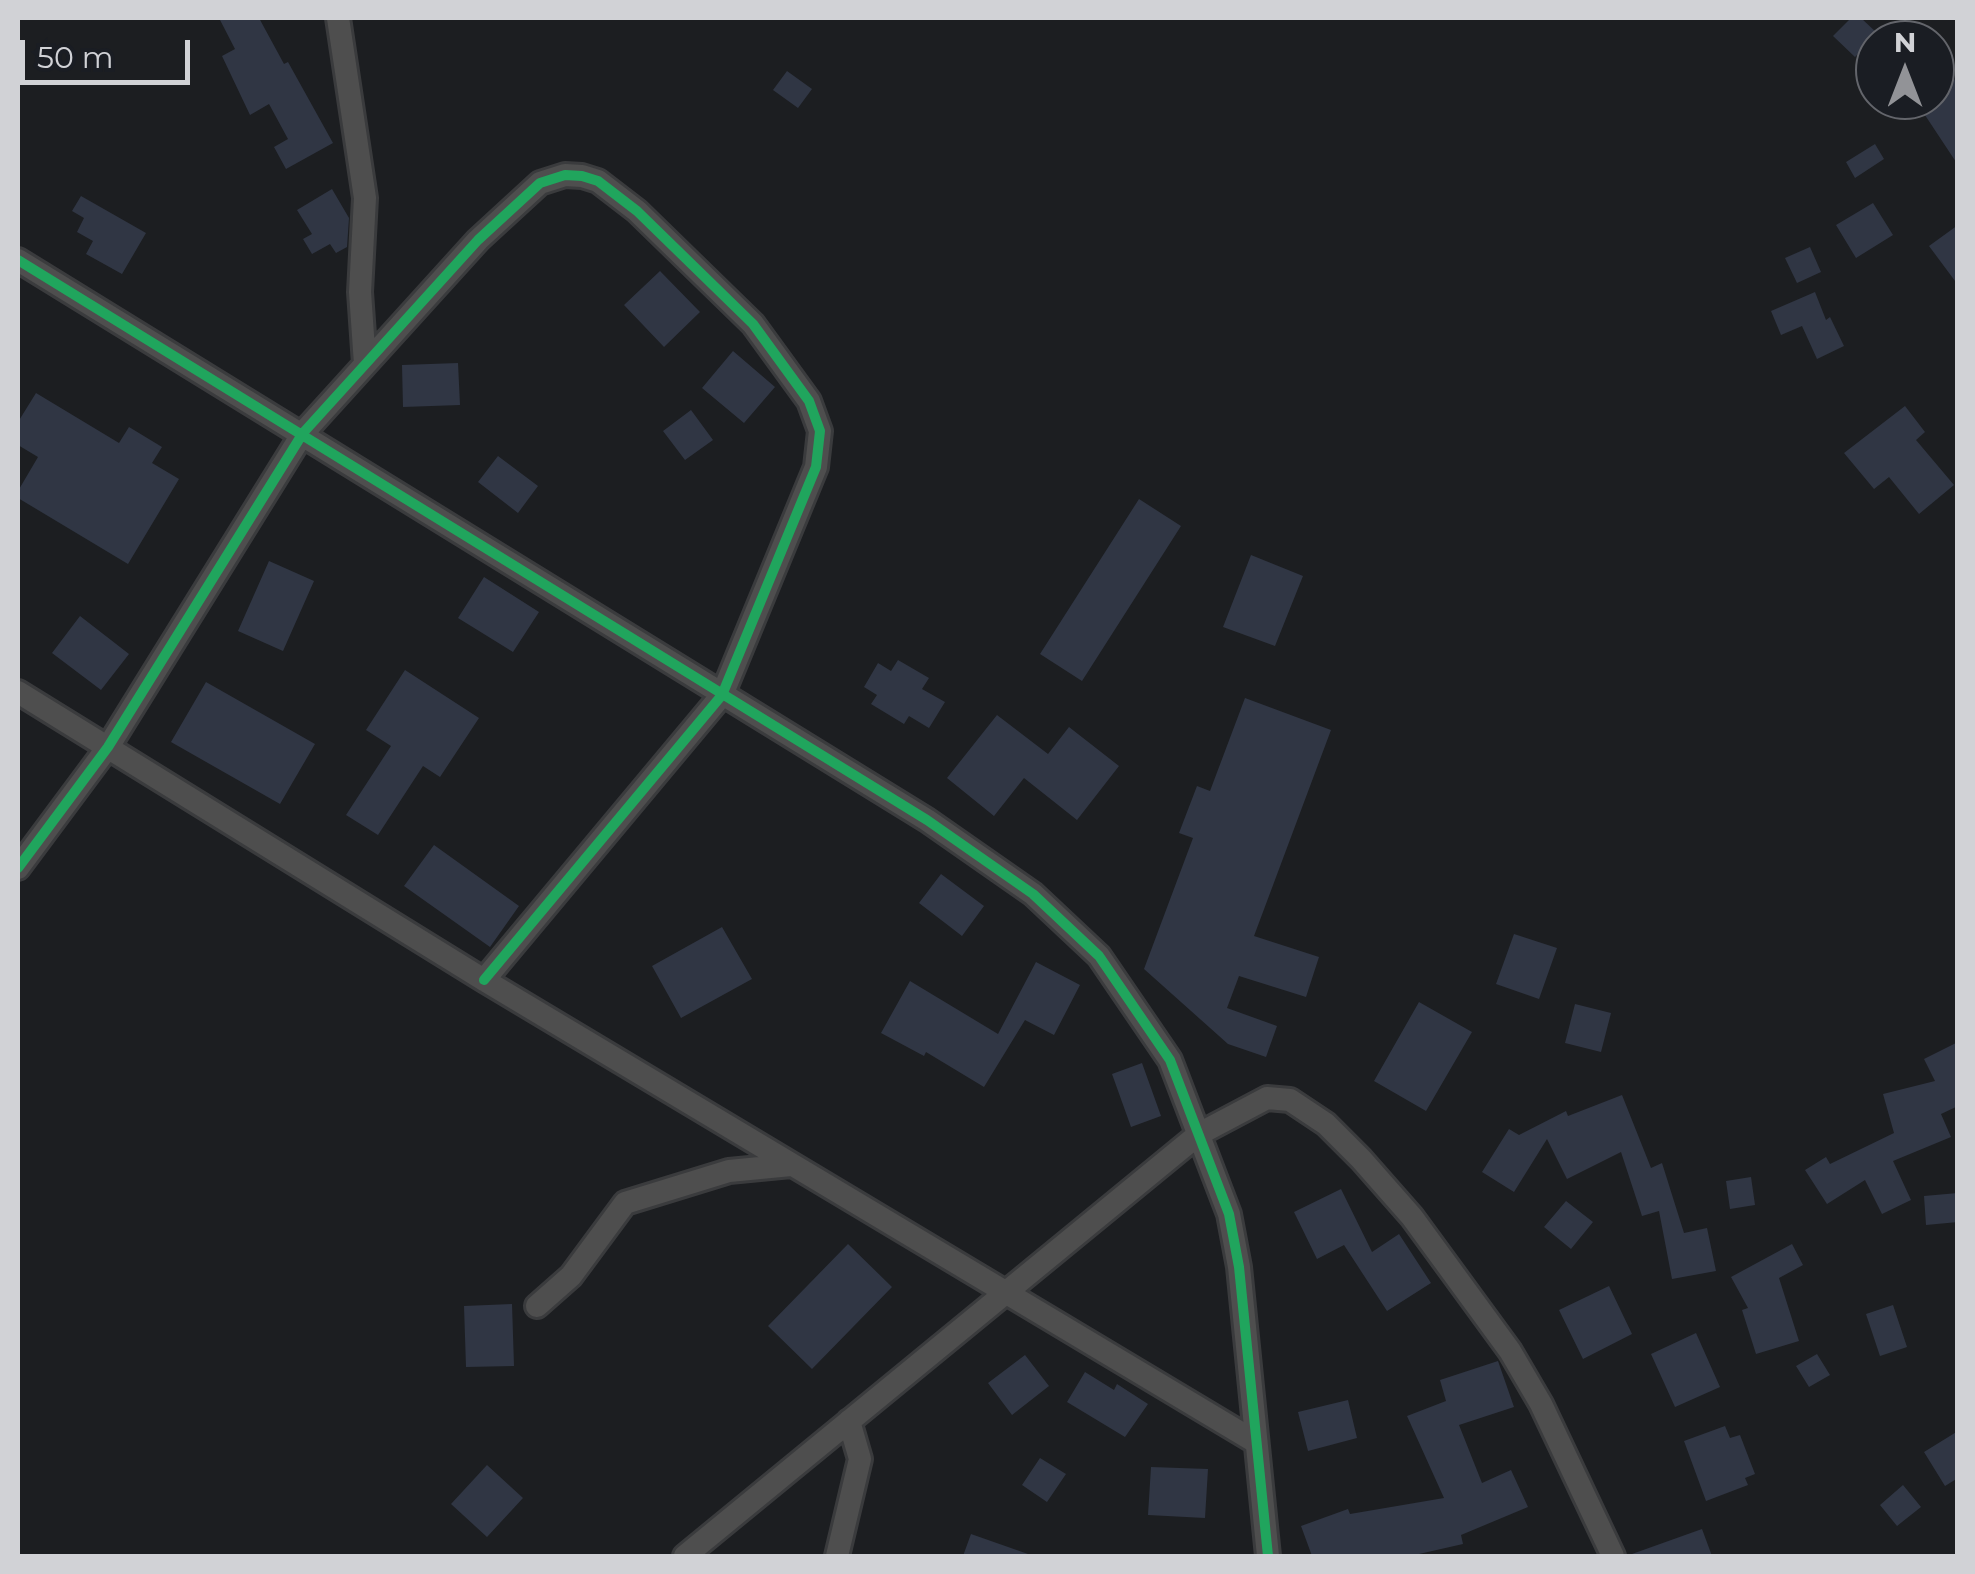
<!DOCTYPE html>
<style>
body{margin:0}
#map{position:relative;width:1975px;height:1574px;overflow:hidden;background:#1c1e21;font-family:Montserrat,sans-serif}
canvas{display:block}
.frame{position:absolute;inset:0;border:20px solid #d1d2d6;pointer-events:none}
.north{position:absolute;left:1855px;top:20px;width:100px;height:100px;box-sizing:border-box;background:#1a1d23;border:2px solid #63656b;border-radius:50%;rotate:0deg;font-size:28px;font-weight:700;line-height:40px;text-align:center;color:#d1d2d6}
.north::after{content:'';display:block;margin:auto;width:35px;height:45px;background:#929397;clip-path:polygon(50% 0,100% 100%,50% 72%,0 100%)}
.scale{position:absolute;left:20px;top:40px;width:170px;height:45px;box-sizing:border-box;border:5px solid #d1d2d6;border-top:0;padding-left:12px;font-size:30px;line-height:35px;white-space:nowrap;color:#d1d2d6;-webkit-text-stroke:8px #1a1d23;paint-order:stroke}
</style>
<div id="map">
<canvas width="1975" height="1574"></canvas>
<div class="frame"></div>
<div class="north">N</div>
<div class="scale">50 m</div>
</div>
<script>
const ctx = document.querySelector('canvas').getContext('2d');
ctx.lineJoin = 'round';
function paint(path, color) { ctx.fillStyle = color; ctx.fill(path, 'evenodd'); }
function stroke(path, color, width, dash) { ctx.strokeStyle = color; ctx.lineWidth = width; ctx.lineCap = dash ? 'butt' : 'round'; ctx.setLineDash(dash || []); ctx.stroke(path); }
const building = new Path2D(`
 M 219,18 L 259,18 L 284,64 L 288,62 L 333,143 L 286,169 L 274,147 L 288,139 L 269,104 L 250,115 L 222,56 L 235,49 Z
 M 1851,18 L 1861,18 L 1878,34 L 1855,57 L 1833,36 Z
 M 1947,68 L 1958,85 L 1958,165 L 1915,100 L 1935,100 L 1935,76 Z
 M 787,71 L 812,89 L 798,108 L 773,90 Z
 M 1875,144 L 1884,159 L 1855,178 L 1846,162 Z
 M 332,189 L 349,218 L 347,247 L 336,253 L 330,244 L 312,254 L 303,239 L 312,234 L 297,210 Z
 M 81,196 L 146,233 L 122,274 L 86,254 L 93,241 L 77,232 L 84,218 L 72,211 Z
 M 1873,203 L 1893,235 L 1856,258 L 1836,225 Z
 M 1958,225 L 1958,285 L 1929,246 Z
 M 1810,247 L 1821,272 L 1797,283 L 1785,258 Z
 M 660,271 L 700,312 L 664,347 L 624,305 Z
 M 1815,292 L 1826,320 L 1830,317 L 1844,346 L 1817,359 L 1802,326 L 1781,335 L 1771,311 Z
 M 733,351 L 775,387 L 744,423 L 702,388 Z
 M 458,363 L 460,405 L 403,407 L 402,365 Z
 M 36,393 L 119,443 L 129,427 L 162,447 L 152,463 L 179,479 L 128,564 L 18,498 L 18,491 L 38,457 L 18,445 L 18,422 Z
 M 1905,406 L 1925,432 L 1916,440 L 1954,485 L 1919,514 L 1889,477 L 1874,489 L 1844,453 Z
 M 691,410 L 713,440 L 685,460 L 663,431 Z
 M 498,456 L 538,486 L 518,513 L 478,482 Z
 M 1139,499 L 1181,526 L 1082,681 L 1040,654 Z
 M 1251,555 L 1303,576 L 1275,646 L 1223,627 Z
 M 269,561 L 314,581 L 283,651 L 238,631 Z
 M 484,577 L 539,612 L 513,652 L 458,618 Z
 M 80,616 L 129,654 L 101,690 L 52,653 Z
 M 898,660 L 929,678 L 922,689 L 945,702 L 929,728 L 909,716 L 904,724 L 871,704 L 877,695 L 864,687 L 878,663 L 891,671 Z
 M 405,670 L 479,718 L 440,777 L 423,766 L 378,835 L 346,815 L 391,746 L 366,730 Z
 M 206,682 L 315,744 L 280,804 L 171,742 Z
 M 1245,698 L 1331,730 L 1254,936 L 1319,957 L 1306,997 L 1239,976 L 1227,1008 L 1277,1026 L 1266,1057 L 1228,1044 L 1144,969 L 1193,838 L 1179,833 L 1197,786 L 1210,791 Z
 M 997,715 L 1048,754 L 1069,727 L 1119,766 L 1077,820 L 1024,778 L 994,816 L 947,778 Z
 M 434,845 L 519,906 L 490,947 L 404,886 Z
 M 941,874 L 984,906 L 962,936 L 919,903 Z
 M 722,927 L 752,979 L 681,1018 L 652,966 Z
 M 1514,934 L 1557,948 L 1539,999 L 1496,984 Z
 M 1036,962 L 1080,985 L 1054,1035 L 1025,1020 L 984,1087 L 926,1052 L 924,1056 L 881,1033 L 910,981 L 998,1034 Z
 M 1419,1002 L 1472,1032 L 1426,1111 L 1374,1081 Z
 M 1575,1004 L 1611,1013 L 1601,1052 L 1565,1043 Z
 M 1958,1042 L 1958,1106 L 1941,1114 L 1951,1137 L 1893,1161 L 1911,1200 L 1882,1214 L 1865,1180 L 1827,1204 L 1805,1170 L 1826,1157 L 1830,1164 L 1894,1133 L 1883,1094 L 1935,1081 L 1924,1059 Z
 M 1142,1063 L 1161,1116 L 1131,1127 L 1112,1074 Z
 M 1622,1095 L 1651,1168 L 1662,1163 L 1684,1233 L 1707,1228 L 1716,1271 L 1672,1279 L 1659,1211 L 1642,1216 L 1621,1152 L 1567,1179 L 1547,1139 L 1514,1192 L 1482,1172 L 1509,1129 L 1519,1135 L 1566,1111 L 1568,1116 Z
 M 1751,1177 L 1755,1205 L 1730,1209 L 1726,1181 Z
 M 1341,1189 L 1372,1252 L 1399,1234 L 1431,1283 L 1387,1311 L 1344,1245 L 1317,1259 L 1294,1212 Z
 M 1958,1193 L 1958,1222 L 1926,1225 L 1924,1196 Z
 M 1566,1201 L 1593,1222 L 1571,1249 L 1544,1227 Z
 M 848,1244 L 892,1287 L 812,1369 L 768,1326 Z
 M 1792,1244 L 1803,1265 L 1779,1278 L 1799,1341 L 1756,1354 L 1742,1310 L 1748,1308 L 1731,1277 Z
 M 1609,1286 L 1632,1334 L 1583,1359 L 1559,1310 Z
 M 512,1304 L 514,1366 L 466,1367 L 464,1306 Z
 M 1893,1305 L 1907,1347 L 1880,1356 L 1866,1314 Z
 M 1696,1333 L 1720,1387 L 1675,1407 L 1651,1354 Z
 M 1817,1354 L 1830,1375 L 1809,1387 L 1796,1366 Z
 M 1025,1355 L 1049,1386 L 1012,1415 L 988,1383 Z
 M 1498,1361 L 1514,1407 L 1459,1425 L 1482,1483 L 1511,1470 L 1528,1507 L 1461,1535 L 1463,1544 L 1419,1554 L 1419,1556 L 1312,1556 L 1301,1526 L 1348,1509 L 1350,1514 L 1444,1498 L 1407,1416 L 1446,1401 L 1440,1380 Z
 M 1085,1372 L 1114,1390 L 1117,1384 L 1148,1404 L 1125,1437 L 1067,1402 Z
 M 1348,1400 L 1357,1438 L 1308,1451 L 1298,1412 Z
 M 1725,1426 L 1730,1438 L 1740,1435 L 1755,1474 L 1745,1478 L 1748,1485 L 1706,1501 L 1684,1441 Z
 M 1958,1431 L 1958,1478 L 1945,1486 L 1924,1452 Z
 M 1040,1458 L 1066,1474 L 1047,1502 L 1022,1485 Z
 M 487,1465 L 523,1498 L 487,1537 L 451,1504 Z
 M 1151,1467 L 1208,1469 L 1205,1518 L 1148,1515 Z
 M 1903,1485 L 1921,1507 L 1897,1526 L 1880,1505 Z
 M 1702,1529 L 1712,1556 L 1632,1556 L 1632,1554 Z
 M 971,1534 L 1028,1554 L 1027,1556 L 963,1556 Z`);
const minor = new Path2D(`
 M 338,18 L 365,198 L 360,292 L 365,364
 M 18,260 L 927,820 L 1033,894 L 1099,956 L 1170,1060 L 1229,1214 L 1239,1267 L 1268,1556
 M 18,692 L 484,980 L 1254,1441
 M 18,868 L 108,747 L 303,433 L 478,240 L 540,183 L 565,175 L 582,176 L 598,181 L 637,211 L 753,324 L 809,401 L 820,431 L 816,467 L 722,695 L 484,980
 M 537,1306 L 571,1276 L 625,1203 L 729,1171 L 791,1165
 M 685,1556 L 1199,1134 L 1267,1098 L 1290,1100 L 1326,1124 L 1361,1159 L 1412,1217 L 1510,1351 L 1541,1404 L 1613,1556
 M 837,1556 L 860,1459 L 849,1421`);
const cycleway = new Path2D(`
 M 18,260 L 927,820 L 1033,894 L 1099,956 L 1170,1060 L 1229,1214 L 1239,1267 L 1268,1556
 M 18,868 L 108,747 L 303,433 L 478,240 L 540,183 L 565,175 L 582,176 L 598,181 L 637,211 L 753,324 L 809,401 L 820,431 L 816,467 L 722,695 L 484,980`);
paint(building, '#303644');
stroke(minor, '#3a3b3d', 28);
stroke(minor, '#4e4e4e', 22);
stroke(cycleway, '#20a55d', 10);
</script>
